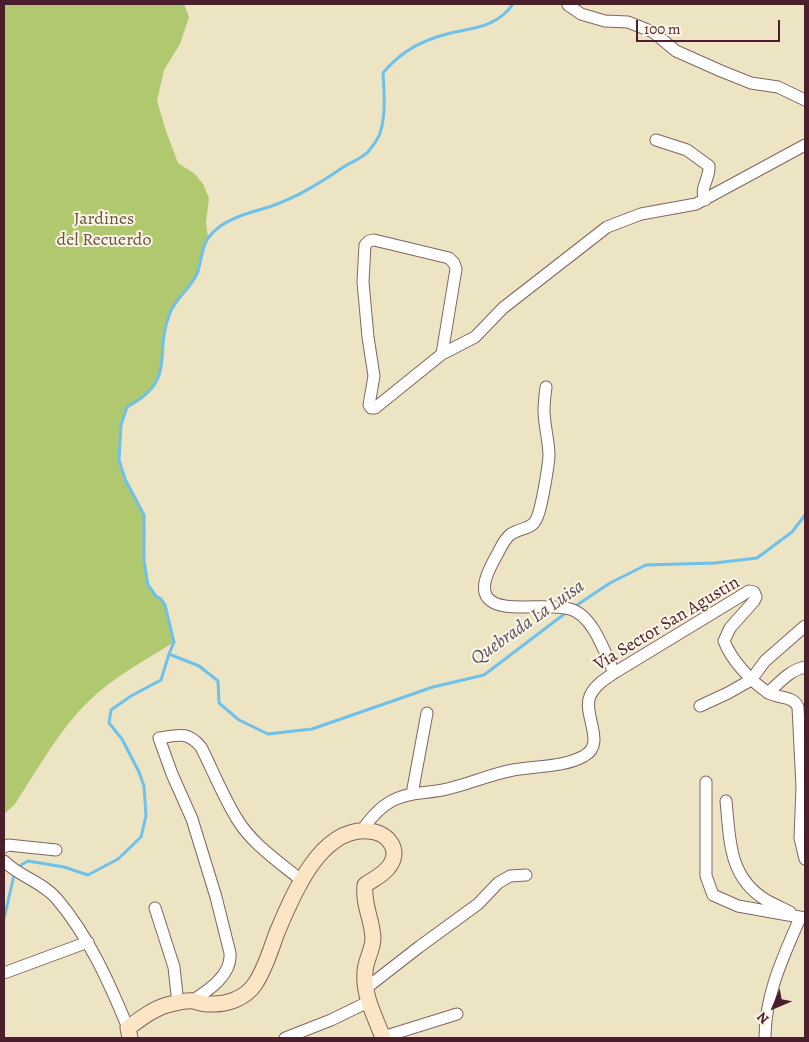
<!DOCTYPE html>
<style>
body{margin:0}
#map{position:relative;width:809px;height:1042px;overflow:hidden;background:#ede4c4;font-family:Alegreya,serif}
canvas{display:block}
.frame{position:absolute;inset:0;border:5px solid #4a1f2b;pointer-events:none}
.north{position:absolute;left:749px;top:982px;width:50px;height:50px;-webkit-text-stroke:4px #fcf5e5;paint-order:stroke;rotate:225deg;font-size:14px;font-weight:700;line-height:20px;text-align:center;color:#4a1f2b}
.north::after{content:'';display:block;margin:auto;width:18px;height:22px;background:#4a1f2b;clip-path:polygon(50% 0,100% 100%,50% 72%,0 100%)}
.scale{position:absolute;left:636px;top:20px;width:144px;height:22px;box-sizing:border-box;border:2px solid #4a1f2b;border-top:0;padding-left:6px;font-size:15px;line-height:18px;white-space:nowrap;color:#4a1f2b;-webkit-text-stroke:4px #fcf5e5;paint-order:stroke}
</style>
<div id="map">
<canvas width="809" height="1042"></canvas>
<div class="frame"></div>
<div class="north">N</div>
<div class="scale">100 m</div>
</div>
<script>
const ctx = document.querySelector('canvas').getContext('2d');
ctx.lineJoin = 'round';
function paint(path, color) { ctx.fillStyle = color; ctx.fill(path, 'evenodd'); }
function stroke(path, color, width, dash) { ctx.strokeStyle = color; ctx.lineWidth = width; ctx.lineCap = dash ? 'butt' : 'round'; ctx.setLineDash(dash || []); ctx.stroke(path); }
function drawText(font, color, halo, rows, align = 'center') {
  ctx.font = font + ' Alegreya,serif'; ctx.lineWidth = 4; ctx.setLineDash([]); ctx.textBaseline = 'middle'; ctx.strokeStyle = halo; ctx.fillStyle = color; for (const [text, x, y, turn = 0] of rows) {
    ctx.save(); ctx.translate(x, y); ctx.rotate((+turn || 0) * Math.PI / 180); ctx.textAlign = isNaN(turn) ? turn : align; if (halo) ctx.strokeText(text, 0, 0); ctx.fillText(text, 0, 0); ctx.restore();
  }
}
const green = new Path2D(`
 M 4,4 L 184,4 L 189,17 L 180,44 L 164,70 L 157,101 L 166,131 L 178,163 L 195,174 L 203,184 L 209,198 L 206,222 L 208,237 L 203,249 L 197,275 L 170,312 L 165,332 L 163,357 L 159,376 L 152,389 L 142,399 L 127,407 C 120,430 114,459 126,482 C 131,491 142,506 144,516 C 148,538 142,562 148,584 C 150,594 161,596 165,605 C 170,616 170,630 174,642 C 146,660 113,677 89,701 C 61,727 36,772 15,804 L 4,814 Z`);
const stream = new Path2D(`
 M 574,607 L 610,583 L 646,565 L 715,563 L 757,558 L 792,532 L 805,515
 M 169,654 L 199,666 L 218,681 L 219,703 L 239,720 L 268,734 L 312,729 L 433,687 L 484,675 L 567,612
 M 21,865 L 28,861 L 64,867 L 88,875 L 118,859 L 141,837 L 146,816 L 144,786 L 139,772 L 122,739 L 109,723 L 111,710 L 131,696 L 161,680 L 169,654 L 174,642 L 165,605 L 161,599 L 156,596 L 148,585 L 144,561 L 144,515 L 125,479 L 119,460 L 121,425 L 127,407 C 178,380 153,355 170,313 C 175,300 189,289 196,276 C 202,265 200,248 209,237 C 222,219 249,213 269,207 C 298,197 320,183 345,166 C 352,162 362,158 368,152 C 372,147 380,136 381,130 C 386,111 384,91 383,73 C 397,56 413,45 434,38 C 462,27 494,32 513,4
 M 4,919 L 14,875`);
const street = new Path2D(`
 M 568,5 L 581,14 L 605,21 L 628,22 L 653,32 L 676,51 L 721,71 L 751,83 L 778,87 L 805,100
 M 656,140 L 687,150 L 709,166 C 710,179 699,188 705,200
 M 442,354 L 456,269 L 454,263 L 449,258 L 374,240 L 369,241 L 365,245 L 363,282 L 368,337 L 374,376 L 369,405 L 371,408 L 375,408 L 442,354 L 475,337 L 503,308 L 607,227 L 641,214 L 696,204 L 805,145
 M 546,387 C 545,395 544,403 544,410 C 544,425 549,441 549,456 C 548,469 543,498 539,512 C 534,531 524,526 511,534 C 505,538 501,547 498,553 C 487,572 471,601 505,606 C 525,609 552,604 570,609 C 593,615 605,653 614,673
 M 768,693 C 780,682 790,670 805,667
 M 700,706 L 728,693 L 751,680 L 765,661 L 805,626
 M 706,782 L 706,876 L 713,895 L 738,906 L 805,918
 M 412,794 L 427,713
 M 726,801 C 730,839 728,877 766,900 C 773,904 782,908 790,912
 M 362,830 C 376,811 388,798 413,794 C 424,792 436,792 447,789 C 469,784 491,774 513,770 C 535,766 565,767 584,756 C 607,744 582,714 590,696 C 595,685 605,679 614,673 L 749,591 L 754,592 L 756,597 L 754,601 L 730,628 L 724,641 C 732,661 750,680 767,692 C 777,699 793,695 798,707 L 802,787 L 800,838 L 805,859
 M 4,847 L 8,845 L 56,850
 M 4,861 C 18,876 43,882 57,899 C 89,937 109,982 128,1028
 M 155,908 L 174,967 L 178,1004
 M 4,973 L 88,942
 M 365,989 L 419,947 L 478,904 L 498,883 L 510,876 L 526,875
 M 192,1001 C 209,990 232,975 230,953 L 216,897 L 192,819 L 172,774 L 159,738 C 179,735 187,731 201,747 C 213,771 223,796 237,819 C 252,844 279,862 301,880
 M 383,1037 L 457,1014
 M 285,1038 L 331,1020 L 368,1002
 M 765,1038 C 765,995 783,957 800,918`);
const secondary = new Path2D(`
 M 130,1038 L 128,1028 C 140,1019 153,1009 167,1005 C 175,1003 186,1000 193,1001 C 198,1002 203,1004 208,1004 C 226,1005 245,999 255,984 C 265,969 270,952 276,935 C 291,899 319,827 368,831 C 389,832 403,852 387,869 C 381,876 372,880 365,885 C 363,906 372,918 373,938 C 373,950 365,961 365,972 C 363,996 375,1016 383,1038`);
const parkNames = [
 ["Jardines",104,220],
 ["del Recuerdo",104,241]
];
const streetNames = [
 ["Via Sector San Agustin",667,624,-31]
];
const waterNames = [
 ["Quebrada La Luisa",528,623,-35]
];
paint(green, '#b0c96e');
stroke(stream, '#6ec1ea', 3);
stroke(street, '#836461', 13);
stroke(secondary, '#836461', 17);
stroke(street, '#fff', 11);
stroke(secondary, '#fce5c4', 15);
drawText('18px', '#69523f', '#fcf5e5', parkNames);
drawText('18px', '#4a1f2b', '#fcf5e5', streetNames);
drawText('italic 19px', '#555064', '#fcf5e5', waterNames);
</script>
